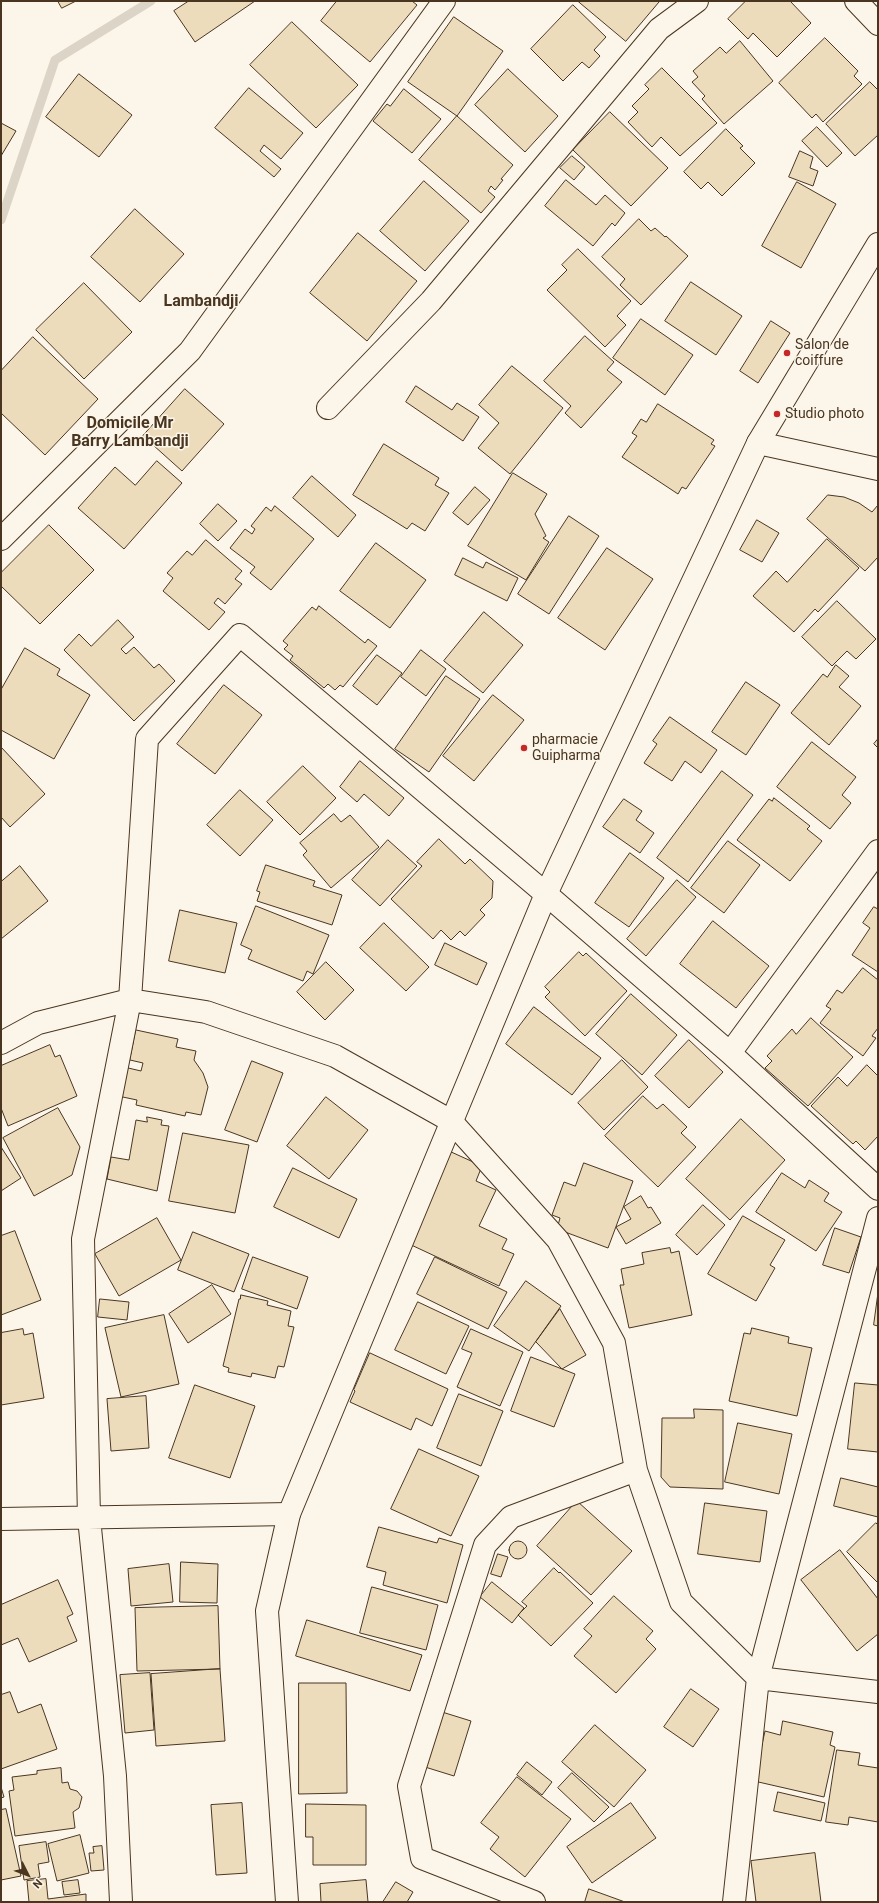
<!DOCTYPE html>
<style>
body{margin:0}
#map{position:relative;width:879px;height:1903px;overflow:hidden;background:#fbf6e9;font-family:Roboto,sans-serif}
canvas{display:block}
.frame{position:absolute;inset:0;border:2px solid #4a3520;pointer-events:none}
.north{position:absolute;left:8px;top:1855px;width:40px;height:40px;-webkit-text-stroke:3px #fbf6e9;paint-order:stroke;rotate:132deg;font-size:11px;font-weight:700;line-height:16px;text-align:center;color:#4a3520}
.north::after{content:'';display:block;margin:auto;width:14px;height:18px;background:#4a3520;clip-path:polygon(50% 0,100% 100%,50% 72%,0 100%)}
</style>
<div id="map">
<canvas width="879" height="1903"></canvas>
<div class="frame"></div>
<div class="north">N</div>
</div>
<script>
const ctx = document.querySelector('canvas').getContext('2d');
ctx.lineJoin = 'round';
function stroke(path, color, width, dash) { ctx.strokeStyle = color; ctx.lineWidth = width; ctx.lineCap = dash ? 'butt' : 'round'; ctx.setLineDash(dash || []); ctx.stroke(path); }
function paint(path, color) { ctx.fillStyle = color; ctx.fill(path, 'evenodd'); }
function drawText(font, color, halo, rows, align = 'center') {
  ctx.font = font + ' Roboto,sans-serif'; ctx.lineWidth = 3; ctx.setLineDash([]); ctx.textBaseline = 'middle'; ctx.strokeStyle = halo; ctx.fillStyle = color; for (const [text, x, y, turn = 0] of rows) {
    ctx.save(); ctx.translate(x, y); ctx.rotate((+turn || 0) * Math.PI / 180); ctx.textAlign = isNaN(turn) ? turn : align; if (halo) ctx.strokeText(text, 0, 0); ctx.fillText(text, 0, 0); ctx.restore();
  }
}
const stream = new Path2D(`
 M 1,220 L 55,60 L 151,1`);
const building = new Path2D(`
 M 58,1 L 76,1 L 62,8 Z
 M 189,1 L 255,1 L 195,42 L 174,11 Z
 M 337,1 L 412,1 L 417,5 L 370,62 L 321,21 Z
 M 578,1 L 658,1 L 659,2 L 626,41 Z
 M 746,1 L 790,1 L 811,23 L 777,57 L 753,33 L 748,39 L 728,19 Z
 M 573,5 L 606,37 L 594,50 L 600,56 L 589,68 L 582,62 L 563,81 L 531,49 Z
 M 454,17 L 503,51 L 457,116 L 408,82 Z
 M 292,22 L 358,85 L 316,128 L 250,65 Z
 M 825,38 L 858,71 L 854,76 L 862,84 L 823,122 L 816,114 L 812,118 L 779,83 Z
 M 740,41 L 773,81 L 724,124 L 702,99 L 705,96 L 692,82 L 698,77 L 693,71 L 720,47 L 726,53 Z
 M 662,68 L 717,123 L 680,156 L 661,137 L 652,147 L 628,122 L 638,112 L 632,106 L 649,89 L 645,85 Z
 M 508,69 L 558,116 L 525,152 L 475,105 Z
 M 79,74 L 132,115 L 99,157 L 46,117 Z
 M 870,82 L 878,90 L 878,135 L 855,156 L 826,124 Z
 M 249,88 L 303,133 L 281,159 L 264,145 L 260,151 L 281,169 L 274,177 L 215,128 Z
 M 404,89 L 441,119 L 412,153 L 373,121 L 387,104 L 390,106 Z
 M 610,112 L 668,168 L 631,206 L 573,150 Z
 M 457,116 L 513,165 L 501,179 L 503,180 L 495,190 L 491,186 L 488,191 L 495,197 L 481,213 L 419,160 Z
 M 1,123 L 16,131 L 1,156 Z
 M 817,127 L 842,153 L 827,167 L 802,141 Z
 M 726,129 L 743,146 L 740,148 L 755,163 L 722,196 L 708,182 L 701,189 L 684,172 Z
 M 800,151 L 813,157 L 810,168 L 818,171 L 813,186 L 789,177 Z
 M 572,156 L 585,167 L 574,180 L 560,168 Z
 M 566,180 L 596,205 L 605,195 L 625,213 L 615,226 L 612,223 L 593,246 L 545,206 Z
 M 424,181 L 469,221 L 425,271 L 380,231 Z
 M 797,182 L 836,204 L 801,268 L 762,246 Z
 M 135,209 L 184,254 L 140,302 L 91,257 Z
 M 639,219 L 651,231 L 655,228 L 665,237 L 666,236 L 688,256 L 641,305 L 620,285 L 625,279 L 602,257 Z
 M 358,233 L 417,281 L 367,341 L 310,293 Z
 M 578,249 L 631,301 L 617,316 L 626,325 L 605,347 L 547,290 L 567,270 L 562,265 Z
 M 691,282 L 742,316 L 716,355 L 665,321 Z
 M 84,283 L 132,332 L 84,379 L 36,330 Z
 M 641,319 L 693,355 L 665,395 L 613,358 Z
 M 771,321 L 790,333 L 758,383 L 740,371 Z
 M 585,336 L 614,362 L 607,370 L 622,382 L 581,428 L 565,413 L 571,406 L 544,381 Z
 M 33,337 L 98,399 L 45,455 L 1,413 L 1,371 Z
 M 512,366 L 563,408 L 510,474 L 478,448 L 499,423 L 479,405 Z
 M 416,386 L 452,410 L 457,403 L 479,417 L 463,441 L 406,402 Z
 M 185,389 L 224,424 L 182,471 L 143,436 Z
 M 658,404 L 714,440 L 711,444 L 715,446 L 686,489 L 682,487 L 678,494 L 622,457 L 637,436 L 632,433 L 641,419 L 646,422 Z
 M 384,444 L 439,478 L 435,485 L 449,493 L 425,531 L 412,523 L 407,529 L 353,495 Z
 M 157,461 L 182,483 L 124,549 L 78,508 L 115,467 L 135,485 Z
 M 513,473 L 547,494 L 535,514 L 546,536 L 543,538 L 549,542 L 526,580 L 468,546 Z
 M 312,476 L 356,515 L 338,537 L 293,498 Z
 M 475,487 L 490,500 L 468,525 L 453,513 Z
 M 828,495 L 844,497 L 859,503 L 872,512 L 878,505 L 878,557 L 865,571 L 807,519 Z
 M 218,504 L 237,521 L 218,541 L 200,524 Z
 M 275,506 L 314,539 L 271,590 L 250,573 L 255,567 L 230,548 L 245,529 L 252,534 L 255,529 L 251,526 L 266,507 L 271,511 Z
 M 569,516 L 599,536 L 549,614 L 518,594 Z
 M 757,520 L 779,533 L 762,562 L 740,550 Z
 M 49,525 L 94,570 L 40,624 L 1,586 L 1,573 Z
 M 827,539 L 859,568 L 818,612 L 815,609 L 794,632 L 753,596 L 776,571 L 787,582 Z
 M 206,540 L 242,571 L 235,579 L 242,584 L 225,604 L 218,598 L 214,603 L 225,612 L 209,630 L 163,591 L 173,578 L 167,573 L 187,551 L 192,555 Z
 M 376,543 L 426,580 L 390,628 L 340,591 Z
 M 607,548 L 653,579 L 605,650 L 558,618 Z
 M 463,558 L 483,568 L 486,562 L 518,578 L 507,601 L 455,575 Z
 M 837,601 L 876,639 L 856,659 L 847,651 L 832,666 L 802,637 Z
 M 319,606 L 365,643 L 368,639 L 377,646 L 343,687 L 340,685 L 335,690 L 328,684 L 324,688 L 290,660 L 293,656 L 284,649 L 288,645 L 283,641 L 312,607 L 316,610 Z
 M 484,612 L 523,645 L 483,693 L 444,661 Z
 M 118,620 L 134,637 L 121,649 L 126,654 L 134,647 L 154,668 L 159,664 L 175,681 L 134,721 L 64,650 L 79,634 L 91,646 Z
 M 25,648 L 60,669 L 57,675 L 90,695 L 54,759 L 1,730 L 1,690 Z
 M 421,650 L 446,669 L 426,696 L 401,677 Z
 M 377,655 L 402,673 L 377,705 L 353,686 Z
 M 836,665 L 849,676 L 839,687 L 861,706 L 829,745 L 791,713 L 823,674 L 827,677 Z
 M 446,676 L 480,699 L 429,772 L 395,749 Z
 M 746,682 L 780,705 L 746,755 L 712,732 Z
 M 224,685 L 262,715 L 215,774 L 177,744 Z
 M 493,695 L 524,720 L 474,781 L 443,756 Z
 M 670,717 L 717,750 L 701,773 L 685,761 L 672,781 L 644,763 L 657,744 L 653,741 Z
 M 878,739 L 878,748 L 874,744 Z
 M 812,742 L 856,777 L 842,795 L 851,803 L 830,829 L 777,787 Z
 M 1,747 L 45,794 L 10,827 L 1,817 Z
 M 360,761 L 404,798 L 389,816 L 364,794 L 357,802 L 340,787 Z
 M 303,766 L 336,798 L 300,835 L 267,802 Z
 M 722,771 L 753,795 L 688,882 L 657,858 Z
 M 240,790 L 273,820 L 240,856 L 207,825 Z
 M 774,798 L 810,826 L 807,829 L 822,841 L 790,881 L 737,840 L 769,799 L 772,801 Z
 M 624,799 L 642,811 L 636,820 L 654,833 L 640,853 L 603,827 Z
 M 334,814 L 341,822 L 350,815 L 379,847 L 331,888 L 303,855 L 307,851 L 300,843 Z
 M 439,839 L 465,864 L 470,859 L 493,881 L 492,898 L 480,910 L 485,915 L 465,936 L 460,931 L 451,940 L 441,930 L 433,939 L 391,899 L 422,866 L 417,862 Z
 M 388,840 L 417,866 L 380,906 L 352,880 Z
 M 728,841 L 760,865 L 724,913 L 691,888 Z
 M 630,853 L 664,878 L 629,927 L 595,903 Z
 M 266,865 L 315,881 L 313,886 L 342,895 L 332,925 L 257,901 L 260,892 L 257,891 Z
 M 20,866 L 48,901 L 1,939 L 1,882 Z
 M 677,880 L 696,897 L 646,956 L 627,939 Z
 M 256,906 L 329,935 L 313,974 L 307,971 L 303,981 L 248,959 L 252,950 L 241,945 Z
 M 874,907 L 878,909 L 878,972 L 852,955 L 870,928 L 863,923 Z
 M 180,910 L 237,923 L 225,973 L 169,961 Z
 M 713,921 L 769,966 L 736,1008 L 680,964 Z
 M 384,923 L 429,967 L 406,991 L 360,948 Z
 M 445,943 L 487,963 L 477,985 L 435,965 Z
 M 579,952 L 583,956 L 586,953 L 627,991 L 585,1036 L 545,997 L 550,992 L 545,987 Z
 M 326,962 L 354,990 L 325,1020 L 297,992 Z
 M 863,968 L 878,980 L 878,1028 L 872,1036 L 876,1038 L 863,1056 L 820,1023 L 831,1009 L 826,1006 L 837,990 L 842,993 Z
 M 631,994 L 677,1035 L 642,1075 L 596,1034 Z
 M 534,1007 L 601,1058 L 572,1095 L 506,1044 Z
 M 811,1018 L 853,1057 L 808,1106 L 765,1068 L 772,1061 L 767,1056 L 792,1029 L 796,1034 Z
 M 136,1030 L 178,1039 L 176,1047 L 196,1051 L 194,1060 L 203,1073 L 208,1087 L 201,1115 L 186,1112 L 185,1116 L 136,1105 L 137,1100 L 118,1096 L 124,1067 L 141,1071 L 143,1063 L 130,1060 Z
 M 689,1040 L 723,1072 L 689,1108 L 655,1076 Z
 M 50,1045 L 55,1057 L 60,1055 L 77,1096 L 8,1126 L 1,1108 L 1,1066 Z
 M 622,1060 L 648,1087 L 604,1130 L 578,1103 Z
 M 252,1061 L 283,1073 L 257,1142 L 225,1130 Z
 M 867,1065 L 878,1076 L 878,1136 L 865,1150 L 856,1141 L 853,1144 L 811,1106 L 838,1077 L 847,1086 Z
 M 643,1096 L 657,1109 L 663,1104 L 687,1127 L 681,1133 L 696,1147 L 658,1187 L 605,1136 Z
 M 326,1097 L 368,1130 L 329,1179 L 287,1146 Z
 M 58,1108 L 80,1147 L 72,1175 L 34,1196 L 3,1138 Z
 M 147,1117 L 162,1120 L 161,1125 L 169,1126 L 157,1191 L 107,1179 L 111,1157 L 129,1160 L 136,1120 L 147,1122 Z
 M 741,1119 L 785,1160 L 730,1220 L 686,1179 Z
 M 183,1133 L 249,1145 L 235,1213 L 169,1201 Z
 M 1,1147 L 21,1178 L 1,1191 Z
 M 449,1151 L 482,1166 L 476,1181 L 496,1190 L 479,1226 L 507,1239 L 502,1249 L 514,1254 L 499,1286 L 407,1243 Z
 M 584,1163 L 633,1181 L 608,1248 L 557,1229 L 560,1218 L 552,1215 L 564,1182 L 575,1186 Z
 M 293,1168 L 357,1199 L 339,1238 L 274,1207 Z
 M 782,1173 L 805,1188 L 809,1180 L 829,1193 L 824,1201 L 842,1212 L 816,1251 L 756,1212 Z
 M 641,1196 L 648,1208 L 651,1207 L 661,1223 L 626,1244 L 616,1227 L 631,1219 L 624,1207 Z
 M 703,1205 L 725,1225 L 697,1255 L 676,1235 Z
 M 743,1216 L 785,1240 L 770,1265 L 775,1268 L 756,1301 L 708,1274 Z
 M 157,1218 L 181,1260 L 119,1296 L 95,1254 Z
 M 835,1228 L 861,1237 L 849,1273 L 823,1265 Z
 M 15,1231 L 41,1300 L 1,1315 L 1,1236 Z
 M 193,1232 L 249,1254 L 234,1292 L 178,1270 Z
 M 670,1248 L 671,1253 L 679,1251 L 692,1315 L 629,1328 L 620,1285 L 624,1285 L 621,1269 L 644,1264 L 642,1253 Z
 M 253,1257 L 308,1277 L 297,1309 L 242,1289 Z
 M 435,1257 L 507,1292 L 488,1329 L 417,1294 Z
 M 526,1281 L 561,1306 L 529,1351 L 494,1326 Z
 M 212,1285 L 231,1314 L 188,1343 L 169,1314 Z
 M 878,1293 L 878,1326 L 874,1325 Z
 M 241,1295 L 268,1301 L 267,1305 L 291,1311 L 288,1326 L 294,1327 L 284,1367 L 278,1366 L 275,1378 L 252,1373 L 251,1377 L 228,1372 L 229,1368 L 223,1366 L 239,1299 L 240,1299 Z
 M 100,1299 L 129,1302 L 127,1320 L 98,1317 Z
 M 418,1302 L 469,1326 L 446,1374 L 395,1350 Z
 M 560,1309 L 586,1355 L 562,1369 L 536,1342 Z
 M 164,1315 L 179,1384 L 121,1397 L 105,1328 Z
 M 752,1328 L 789,1337 L 788,1343 L 812,1348 L 797,1416 L 729,1401 L 744,1333 L 750,1334 Z
 M 23,1329 L 24,1335 L 33,1333 L 44,1398 L 1,1405 L 1,1333 Z
 M 471,1329 L 523,1352 L 500,1406 L 457,1387 L 472,1353 L 462,1349 Z
 M 370,1353 L 448,1389 L 432,1426 L 416,1418 L 411,1430 L 350,1402 L 355,1391 L 354,1390 Z
 M 531,1357 L 575,1374 L 554,1427 L 511,1411 Z
 M 855,1383 L 878,1385 L 878,1452 L 848,1449 Z
 M 195,1385 L 255,1406 L 230,1478 L 169,1458 Z
 M 459,1394 L 503,1411 L 481,1466 L 437,1448 Z
 M 146,1396 L 149,1448 L 111,1451 L 107,1399 Z
 M 694,1409 L 723,1410 L 723,1489 L 670,1487 L 661,1477 L 662,1418 L 694,1418 Z
 M 738,1423 L 792,1434 L 779,1494 L 725,1482 Z
 M 419,1449 L 479,1476 L 451,1536 L 391,1509 Z
 M 841,1478 L 878,1487 L 878,1517 L 834,1506 Z
 M 577,1501 L 632,1551 L 591,1595 L 537,1546 Z
 M 705,1503 L 767,1511 L 760,1562 L 698,1554 Z
 M 876,1523 L 878,1525 L 878,1583 L 847,1552 Z
 M 379,1527 L 437,1543 L 439,1538 L 463,1545 L 447,1603 L 383,1585 L 386,1572 L 367,1567 Z
 M509 1550a9 9 0 1 1 18 0a9 9 0 1 1-18 0Z
 M 840,1550 L 878,1599 L 878,1634 L 857,1651 L 801,1580 Z
 M 498,1554 L 508,1557 L 501,1577 L 491,1574 Z
 M 181,1562 L 218,1564 L 217,1603 L 180,1602 Z
 M 169,1564 L 173,1602 L 131,1606 L 128,1569 Z
 M 554,1568 L 559,1573 L 560,1572 L 593,1603 L 551,1646 L 518,1615 L 527,1606 L 522,1602 Z
 M 58,1580 L 73,1614 L 67,1617 L 77,1641 L 29,1662 L 18,1638 L 1,1645 L 1,1605 Z
 M 492,1582 L 524,1608 L 512,1623 L 480,1597 Z
 M 372,1587 L 438,1605 L 426,1650 L 360,1633 Z
 M 614,1596 L 653,1631 L 646,1639 L 656,1649 L 616,1693 L 574,1656 L 592,1636 L 584,1629 Z
 M 218,1606 L 220,1669 L 137,1671 L 135,1608 Z
 M 307,1620 L 422,1655 L 410,1691 L 296,1656 Z
 M 220,1669 L 225,1741 L 156,1746 L 151,1674 Z
 M 150,1673 L 154,1730 L 125,1733 L 120,1675 Z
 M 299,1683 L 346,1683 L 347,1793 L 299,1794 Z
 M 691,1689 L 719,1709 L 693,1747 L 664,1727 Z
 M 10,1692 L 18,1713 L 41,1704 L 57,1749 L 1,1769 L 1,1695 Z
 M 442,1712 L 471,1721 L 454,1776 L 425,1767 Z
 M 783,1721 L 833,1732 L 830,1745 L 835,1747 L 824,1797 L 754,1781 L 765,1731 L 780,1735 Z
 M 595,1725 L 646,1770 L 614,1807 L 562,1762 Z
 M 837,1750 L 860,1753 L 858,1765 L 878,1768 L 878,1822 L 849,1817 L 848,1825 L 826,1822 Z
 M 527,1762 L 552,1782 L 542,1795 L 517,1775 Z
 M 61,1768 L 62,1783 L 68,1782 L 70,1789 L 77,1791 L 82,1797 L 79,1808 L 73,1812 L 75,1828 L 15,1836 L 9,1791 L 14,1790 L 12,1777 L 37,1774 L 37,1771 Z
 M 572,1773 L 609,1807 L 594,1822 L 558,1788 Z
 M 517,1777 L 571,1819 L 525,1877 L 490,1849 L 499,1837 L 481,1823 Z
 M 1,1787 L 4,1797 L 1,1798 Z
 M 778,1792 L 825,1803 L 821,1821 L 774,1811 Z
 M 242,1803 L 247,1873 L 216,1875 L 211,1805 Z
 M 631,1803 L 656,1838 L 592,1883 L 567,1847 Z
 M 306,1804 L 366,1805 L 366,1865 L 313,1865 L 313,1837 L 306,1837 Z
 M 6,1809 L 21,1876 L 1,1880 L 1,1810 Z
 M 80,1835 L 89,1873 L 57,1881 L 48,1844 Z
 M 46,1842 L 49,1862 L 38,1864 L 40,1877 L 24,1880 L 19,1846 Z
 M 102,1846 L 104,1870 L 91,1871 L 89,1853 L 94,1853 L 93,1847 Z
 M 815,1853 L 821,1902 L 756,1902 L 751,1861 Z
 M 46,1879 L 48,1899 L 86,1894 L 86,1902 L 29,1902 L 27,1881 Z
 M 78,1880 L 80,1893 L 64,1895 L 62,1882 Z
 M 366,1880 L 368,1902 L 321,1902 L 320,1884 Z
 M 396,1882 L 413,1892 L 407,1902 L 383,1902 Z
 M 589,1889 L 625,1902 L 585,1902 Z`);
const minor = new Path2D(`
 M 856,1 L 878,24
 M 328,408 L 431,301 L 659,29 L 697,1
 M 758,443 L 878,469
 M 1,539 L 190,351 L 444,1
 M 1,1043 L 38,1023 L 130,1000 L 206,1012 L 335,1056 L 451,1121 L 558,1240 L 614,1343 L 636,1470 L 681,1602 L 758,1678 L 878,1692
 M 730,1053 L 878,851
 M 1,1519 L 289,1514
 M 121,1902 L 115,1776 L 89,1518 L 83,1239 L 130,1000 L 147,739 L 240,635 L 546,894 L 730,1053 L 878,1189
 M 534,1902 L 422,1858 L 409,1786 L 485,1545 L 511,1517 L 636,1470
 M 734,1902 L 758,1678 L 878,1218`);
const tertiary = new Path2D(`
 M 287,1902 L 267,1611 L 289,1514 L 546,894 L 758,443 L 878,244`);
const markers = [
 [787,353,4,"#c62828"],
 [777,414,4,"#c62828"],
 [524,748,4,"#c62828"]
];
const poiNames = [
 ["Salon de",795,345],
 ["coiffure",795,361],
 ["Studio photo",785,414],
 ["pharmacie",532,740],
 ["Guipharma",532,756]
];
const quarterNames = [
 ["Lambandji",201,302],
 ["Domicile Mr",130,424],
 ["Barry Lambandji",130,442]
];
stroke(stream, '#dcd4c6', 9);
paint(building, '#ecdcbc');
stroke(building, '#4a3520', 1);
stroke(minor, '#4a3520', 24);
stroke(tertiary, '#4a3520', 24);
stroke(minor, '#fbf6e9', 22);
stroke(tertiary, '#fbf6e9', 22);
for (const [x, y, r, color] of markers) { const dot = new Path2D(); dot.arc(x, y, r, 0, 2 * Math.PI); ctx.fillStyle = color; ctx.fill(dot); stroke(dot, '#fbf6e9', 1.5); }
drawText('14px', '#4a3520', '#fbf6e9', poiNames, 'left');
drawText('bold 16px', '#4a3520', '#fbf6e9', quarterNames);
</script>
